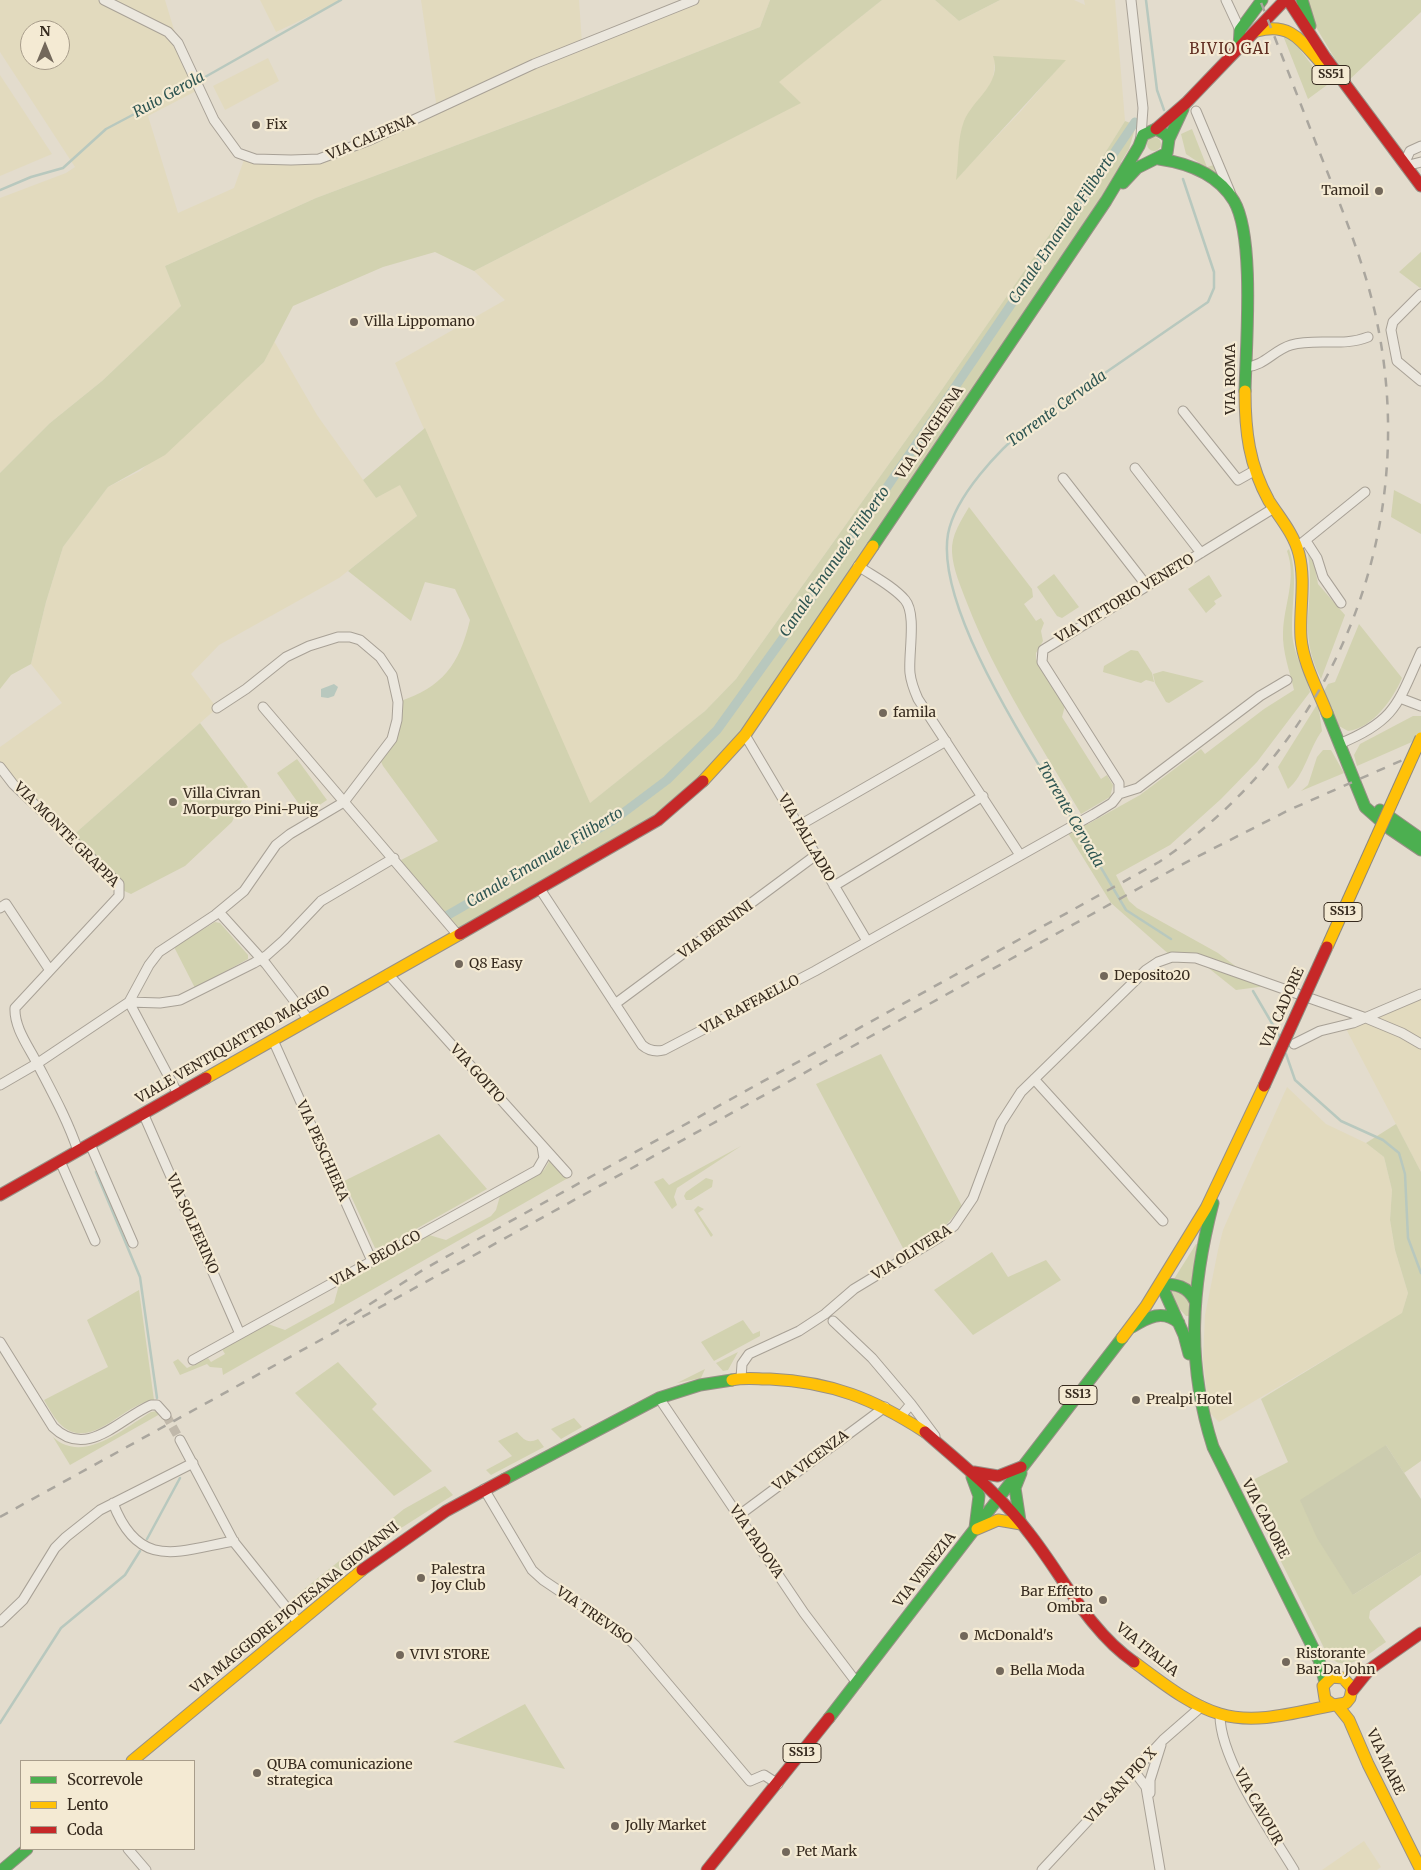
<!DOCTYPE html>
<style>
body{margin:0}
#map{position:relative;width:1421px;height:1870px;overflow:hidden;background:#e3dccd;font-family:Merriweather,serif}
canvas{display:block}
.legend{position:absolute;left:20px;top:1760px;width:175px;height:90px;box-sizing:border-box;background:#f4ead3;border:1px solid #a89d8b;margin:0;padding:6px 9px;list-style:none;font-size:15px;color:#362a1e}
.legend li{display:flex;align-items:center;gap:10px;height:25px}
.legend b{width:25px;border:1px solid #a89d8b}
.north{position:absolute;left:20px;top:20px;width:50px;height:50px;box-sizing:border-box;background:#f4ead3;border:1px solid #a89d8b;border-radius:50%;rotate:0deg;font-size:14px;font-weight:700;line-height:20px;text-align:center;color:#362a1e}
.north::after{content:'';display:block;margin:auto;width:18px;height:22px;background:#73685b;clip-path:polygon(50% 0,100% 100%,50% 72%,0 100%)}
</style>
<div id="map">
<canvas width="1421" height="1870"></canvas>
<ul class="legend">
<li><b style="height:6px;background:#4caf50"></b>Scorrevole</li>
<li><b style="height:6px;background:#ffc107"></b>Lento</li>
<li><b style="height:6px;background:#c62828"></b>Coda</li>
</ul>
<div class="north">N</div>
</div>
<script>
const ctx = document.querySelector('canvas').getContext('2d');
ctx.lineJoin = 'round';
function paint(path, color) { ctx.fillStyle = color; ctx.fill(path, 'evenodd'); }
function stroke(path, color, width, dash) { ctx.strokeStyle = color; ctx.lineWidth = width; ctx.lineCap = dash ? 'butt' : 'round'; ctx.setLineDash(dash || []); ctx.stroke(path); }
function drawText(font, color, halo, rows, align = 'center') {
  ctx.font = font + ' Merriweather,serif'; ctx.lineWidth = 4.5; ctx.setLineDash([]); ctx.textBaseline = 'middle'; ctx.strokeStyle = halo; ctx.fillStyle = color; for (const [text, x, y, turn = 0] of rows) {
    ctx.save(); ctx.translate(x, y); ctx.rotate((+turn || 0) * Math.PI / 180); ctx.textAlign = isNaN(turn) ? turn : align; if (halo) ctx.strokeText(text, 0, 0); ctx.fillText(text, 0, 0); ctx.restore();
  }
}
const farmland = new Path2D(`
 M 0,0 L 165,0 L 178,43 L 198,90 L 148,116 L 178,213 L 234,188 L 245,157 L 305,160 L 437,109 L 421,0 L 579,0 L 582,43 L 694,0 L 770,0 L 760,27 L 558,107 L 316,198 L 165,266 L 181,306 L 102,381 L 50,423 L 0,473 L 0,198 L 66,173 L 75,167 L 0,52 ZM 30,30 L 60,30 L 60,60 L 30,60 Z
 M 260,0 L 343,0 L 276,32 Z
 M 882,0 L 935,0 L 959,21 L 1000,0 L 1074,0 L 1085,5 L 1084,0 L 1115,0 L 1125,121 L 1093,172 L 943,388 L 736,679 L 705,711 L 589,804 L 395,363 L 505,300 L 474,271 L 800,103 L 778,82 ZM 1065,60 L 1021,111 L 957,178 L 961,135 L 993,79 L 995,62 Z
 M 268,58 L 279,81 L 225,110 L 213,86 Z
 M 0,75 L 52,154 L 0,176 Z
 M 274,341 L 317,415 L 376,498 L 400,484 L 417,516 L 339,578 L 219,645 L 191,674 L 217,708 L 70,838 L 0,767 L 0,747 L 62,703 L 31,664 L 46,602 L 63,547 L 108,487 L 140,471 L 264,362 Z
 M 1421,994 L 1421,1172 L 1344,1025 Z
 M 1287,1087 L 1326,1124 L 1366,1143 L 1384,1157 L 1392,1190 L 1390,1220 L 1395,1250 L 1408,1293 L 1402,1314 L 1219,1422 L 1209,1412 L 1203,1359 L 1205,1315 L 1218,1250 L 1223,1230 L 1234,1205 Z
 M 1364,1841 L 1381,1867 L 1377,1870 L 1322,1870 Z`);
const green = new Path2D(`
 M 770,0 L 882,0 L 779,82 L 801,103 L 474,271 L 435,252 L 383,267 L 293,306 L 264,362 L 165,455 L 108,487 L 63,547 L 46,602 L 31,664 L 11,675 L 0,689 L 0,473 L 50,423 L 102,381 L 181,306 L 165,266 L 316,198 L 558,107 L 760,27 Z
 M 935,0 L 1000,0 L 959,21 Z
 M 1306,0 L 1421,0 L 1421,12 L 1348,81 L 1310,17 Z
 M 1282,33 L 1295,43 L 1327,85 L 1308,99 Z
 M 993,56 L 1066,60 L 956,180 C 959,161 957,139 964,121 C 973,99 1003,83 993,56 Z
 M 1125,121 L 1136,125 L 1129,149 L 1121,162 L 1123,164 L 755,722 L 686,797 L 457,934 L 445,920 L 445,912 L 402,862 L 401,860 L 438,841 L 383,766 L 379,757 L 392,739 L 398,702 C 443,687 459,665 470,620 L 455,589 L 425,582 L 411,621 L 348,571 L 417,516 L 400,485 L 376,498 L 363,480 L 425,428 L 590,803 L 705,711 L 736,679 L 943,388 L 1093,172 Z
 M 1192,129 L 1207,167 L 1214,165 L 1217,174 L 1216,174 L 1186,154 L 1181,134 Z
 M1147 144a7 7 0 1 1 14 0a7 7 0 1 1-14 0Z
 M 1421,252 L 1421,287 L 1420,288 L 1399,272 Z
 M 1394,490 L 1421,504 L 1421,534 L 1391,517 Z
 M 969,507 L 1032,589 L 1033,597 L 1024,604 L 1036,621 L 1041,618 L 1044,623 L 1041,631 L 1043,641 L 1036,653 L 1036,659 L 1065,706 L 1062,717 L 1101,779 L 1107,775 L 1113,785 L 1110,797 L 1081,814 C 1041,745 996,678 967,603 C 961,587 953,570 952,552 C 951,535 961,521 969,507 Z
 M 1289,549 C 1300,579 1289,610 1293,641 C 1296,659 1306,674 1310,692 L 1257,762 L 1221,799 L 1170,845 L 1116,875 L 1129,901 L 1137,908 L 1218,953 L 1250,977 L 1274,985 L 1236,990 L 1196,958 L 1172,957 L 1111,903 L 1066,830 L 1084,819 L 1088,824 L 1140,795 L 1201,749 L 1205,754 L 1264,709 L 1294,690 C 1290,672 1282,651 1283,632 C 1284,604 1297,579 1287,551 Z
 M 1308,554 L 1314,563 L 1318,584 L 1345,615 L 1321,679 C 1296,629 1316,603 1308,554 Z
 M 1054,574 L 1079,607 L 1062,618 L 1057,616 L 1037,587 Z
 M 1209,575 L 1222,596 L 1214,601 L 1216,604 L 1206,613 L 1188,589 Z
 M 1359,624 L 1402,678 C 1393,699 1373,728 1348,731 L 1339,726 L 1324,691 L 1328,684 L 1335,682 Z
 M 1131,650 L 1138,651 L 1152,673 L 1154,682 L 1146,680 L 1141,683 L 1103,672 L 1104,666 Z
 M 1163,671 L 1204,681 L 1169,703 L 1166,702 L 1155,683 L 1153,674 Z
 M 1318,703 L 1322,731 C 1309,748 1305,775 1288,789 L 1278,767 Z
 M 1413,716 L 1421,716 L 1421,738 L 1357,766 L 1354,755 L 1360,744 Z
 M 200,723 L 248,787 L 232,822 L 185,866 L 131,894 L 120,889 L 70,838 Z
 M 1323,750 L 1331,750 L 1344,773 L 1301,791 L 1308,785 L 1317,757 Z
 M 297,759 L 327,800 L 306,814 L 277,773 Z
 M 215,922 L 220,923 L 248,955 L 248,959 L 195,988 L 174,947 Z
 M 881,1054 L 962,1206 L 947,1224 L 904,1250 L 816,1084 Z
 M 1396,1124 L 1421,1172 L 1421,1461 L 1404,1473 L 1386,1445 L 1353,1595 L 1421,1552 L 1421,1575 L 1370,1611 L 1369,1618 L 1386,1642 C 1369,1653 1345,1677 1327,1654 L 1243,1485 L 1288,1462 L 1261,1399 L 1402,1313 L 1408,1293 L 1395,1250 L 1390,1220 L 1392,1190 L 1384,1157 L 1366,1143 Z
 M 439,1134 L 487,1189 L 384,1247 L 375,1248 L 344,1181 Z
 M 741,1146 L 677,1188 L 674,1197 L 677,1205 L 672,1209 L 654,1182 L 663,1178 L 669,1185 Z
 M 550,1160 L 568,1178 L 223,1375 L 222,1368 L 210,1367 L 207,1364 L 180,1375 L 173,1362 L 178,1359 L 187,1368 L 208,1358 L 211,1362 L 225,1354 L 222,1349 L 268,1324 L 285,1330 L 334,1303 L 339,1285 L 429,1235 L 446,1240 L 491,1216 L 496,1210 L 500,1196 L 544,1170 Z
 M 706,1178 L 713,1180 L 712,1187 L 691,1200 L 686,1200 L 684,1196 L 686,1192 Z
 M 698,1206 L 704,1209 L 698,1213 L 713,1235 L 711,1237 L 694,1210 Z
 M 1196,1244 L 1198,1244 L 1191,1286 L 1174,1279 Z
 M 992,1252 L 1008,1277 L 1046,1260 L 1061,1280 L 973,1335 L 934,1290 Z
 M 1169,1288 L 1177,1289 L 1189,1297 L 1189,1316 L 1186,1316 L 1172,1301 Z
 M 139,1290 L 154,1400 C 123,1403 90,1455 59,1423 C 53,1416 48,1407 44,1400 L 108,1367 L 87,1320 Z
 M 743,1320 L 753,1334 L 760,1331 L 760,1336 L 714,1361 L 701,1342 Z
 M 738,1352 L 728,1370 L 723,1371 L 716,1363 Z
 M 338,1362 L 377,1404 L 372,1409 L 432,1471 L 394,1496 L 295,1393 Z
 M 705,1369 L 701,1378 L 677,1383 Z
 M 157,1411 L 160,1414 L 70,1465 L 53,1437 C 83,1465 124,1428 151,1412 Z
 M 574,1418 L 582,1427 L 561,1439 L 551,1429 Z
 M 517,1432 C 524,1440 528,1444 538,1439 L 544,1447 L 491,1475 L 486,1470 L 512,1456 L 498,1441 Z
 M 445,1486 L 453,1495 L 398,1530 L 303,1607 L 293,1598 L 404,1509 Z
 M 525,1704 L 565,1769 L 453,1742 Z`);
const cemetery = new Path2D(`
 M 1386,1445 L 1421,1499 L 1421,1552 L 1353,1595 L 1317,1538 L 1300,1500 Z`);
const water = new Path2D(`
 M 334,684 L 338,687 L 334,696 L 328,698 L 321,697 L 321,689 Z`);
const stream = new Path2D(`
 M 1146,0 L 1157,90 L 1164,110
 M 198,81 L 341,0
 M 0,190 L 31,177 L 63,168 L 106,129 L 193,83
 M 1074,823 C 1035,756 935,611 948,534 C 955,496 999,450 1028,426 L 1208,302 L 1214,288 L 1214,272 L 1183,179
 M 1077,827 L 1126,910 L 1171,939
 M 1253,991 L 1280,1037
 M 1286,1054 L 1295,1080 L 1341,1121 L 1383,1140 L 1399,1153 L 1405,1174 L 1408,1238 L 1421,1273
 M 137,1092 L 164,1077
 M 96,1172 L 140,1277 L 157,1398
 M 147,1539 L 180,1478
 M 0,1723 L 61,1628 L 125,1575 L 140,1551`);
const canal = new Path2D(`
 M 448,915 L 615,819 L 667,780 L 717,730 L 809,602 L 1135,122`);
const streetTunnel = new Path2D(`
 M 166,1415 L 180,1440`);
const street = new Path2D(`
 M 104,0 L 168,32 L 178,43 L 214,120 L 238,153 L 255,159 L 291,160 L 319,159 L 370,140 L 534,64 L 694,0
 M 1131,0 L 1143,108 L 1141,136
 M 1226,0 L 1240,30
 M 1196,111 L 1230,192
 M 1404,164 L 1410,151 L 1421,146
 M 1405,166 L 1421,162
 M 1421,294 L 1393,322 L 1391,330 L 1397,361 L 1421,381
 M 1246,367 C 1264,366 1274,350 1291,345 C 1316,338 1343,347 1368,337
 M 1183,411 L 1238,480 L 1254,471
 M 1135,468 L 1201,553
 M 1063,478 L 1147,586
 M 1306,541 L 1317,558 L 1323,577 L 1341,603
 M 1297,547 L 1365,492
 M 858,566 C 873,576 893,586 905,600 C 917,614 908,655 910,673 C 911,682 914,690 918,699 L 1020,855
 M 1400,698 L 1421,706
 M 263,707 L 457,934
 M 745,735 L 867,941
 M 1339,744 C 1396,721 1398,703 1421,652
 M 0,767 L 13,784 L 119,884 L 119,896 L 15,1008 C 14,1028 29,1047 38,1065 C 52,1092 68,1121 78,1151
 M 1119,794 L 1119,783 L 1042,662 L 1043,650 L 1274,508
 M 1119,794 L 1138,788 L 1260,696 L 1287,680
 M 800,825 L 946,741
 M 834,886 L 983,796
 M 540,889 L 642,1045 C 649,1051 656,1052 664,1050 L 815,971 L 1094,814 L 1112,803 L 1119,794
 M 0,908 L 6,904 L 49,969
 M 219,912 L 266,964 L 309,1020
 M 388,974 L 567,1173
 M 615,1004 L 816,855
 M 273,1040 L 372,1261
 M 1294,1044 L 1320,1031 L 1353,1023 L 1421,994
 M 1034,1079 L 1163,1221
 M 0,1085 L 38,1063 L 129,1002 L 149,965 L 159,952 L 215,915 L 244,891 L 276,845 L 290,834 L 344,802 L 392,739 L 397,720 L 398,702 L 392,675 L 380,657 L 360,640 L 350,637 L 338,637 L 309,646 L 286,657 L 246,689 L 217,708
 M 178,1094 L 129,1002 L 160,1003 L 180,1000 L 254,963 L 266,956 L 284,940 L 321,901 L 394,858
 M 143,1113 L 240,1334
 M 90,1144 L 133,1243
 M 60,1161 L 95,1241
 M 833,1321 L 872,1358 L 911,1404 L 901,1416
 M 0,1342 L 53,1427 C 87,1460 119,1419 151,1405 L 157,1405 L 166,1415
 M 193,1360 L 537,1170 L 544,1158 L 542,1146
 M 741,1378 L 742,1364 L 749,1354 L 799,1331 L 825,1314 L 854,1289 L 940,1237 L 954,1226 L 973,1198 L 1001,1123 L 1021,1092 L 1146,970 L 1158,962 L 1172,957 L 1196,958 L 1366,1018 L 1402,1033 L 1421,1044
 M 659,1398 L 804,1613 L 857,1683
 M 911,1404 L 935,1436
 M 180,1440 L 234,1542 L 298,1622
 M 484,1489 L 532,1570 L 543,1580 L 622,1633 L 635,1645 L 750,1781 L 764,1775 L 778,1784
 M 113,1503 C 139,1571 178,1551 234,1541
 M 738,1516 L 885,1407
 M 0,1622 L 23,1600 L 55,1548 L 66,1537 L 100,1510 L 193,1463
 M 1220,1714 C 1219,1758 1271,1832 1294,1870
 M 1134,1771 L 1146,1787 L 1160,1870
 M 1150,1793 L 1150,1780 L 1161,1745
 M 128,1849 L 146,1870
 M 1042,1870 L 1163,1740 L 1202,1706`);
const fast = new Path2D(`
 M 1302,0 L 1310,26
 M 1239,48 L 1240,30 L 1262,0
 M 1159,159 C 1187,163 1218,174 1234,201 C 1255,237 1246,345 1245,391
 M 1123,183 L 1137,168 L 1167,153 L 1169,139 L 1183,109
 M 873,546 L 1106,201 L 1139,146 L 1143,135 L 1156,129 L 1165,134 L 1169,139
 M 1327,713 L 1365,807 L 1390,829 L 1421,850
 M 1380,810 L 1421,839
 M 1213,1203 C 1191,1288 1186,1363 1213,1447 L 1319,1660 L 1325,1682
 M 1132,1327 C 1148,1317 1163,1309 1179,1323
 M 1189,1354 L 1184,1335 L 1161,1284 C 1176,1284 1188,1286 1195,1301
 M 972,1477 L 979,1496 L 975,1528
 M 505,1479 L 659,1398 L 700,1385 L 732,1380
 M 1020,1521 L 1015,1488 L 1021,1473
 M 829,1718 L 1122,1338
 M 2,1870 L 27,1849`);
const slow = new Path2D(`
 M 1257,31 C 1291,22 1301,41 1322,64
 M 1245,391 C 1245,431 1249,465 1269,501 C 1280,518 1294,534 1299,554 C 1306,582 1299,610 1301,638 C 1303,663 1318,690 1327,713
 M 703,781 L 745,735 L 873,546
 M 206,1078 L 460,934
 M 1122,1338 L 1146,1306 L 1206,1208 L 1264,1086
 M 732,1380 C 744,1377 757,1379 770,1379 C 832,1382 874,1399 925,1432
 M 977,1529 L 998,1520 L 1021,1524
 M 1134,1662 C 1160,1681 1189,1705 1220,1714 C 1260,1726 1306,1709 1346,1703 L 1350,1698 L 1352,1688 L 1343,1678 L 1332,1677 L 1323,1686 L 1325,1699 L 1333,1705
 M 1337,1705 L 1349,1720 L 1368,1764 L 1421,1870
 M 132,1761 L 362,1570`);
const jam = new Path2D(`
 M 1288,0 L 1325,57 L 1421,186
 M 1156,129 L 1186,103 L 1285,0
 M 460,934 L 658,820 L 703,781
 M 0,1195 L 206,1078
 M 925,1432 C 961,1464 1000,1494 1029,1533 C 1063,1576 1088,1630 1134,1662
 M 974,1472 L 998,1476 L 1021,1467
 M 362,1570 L 446,1511 L 505,1479
 M 1353,1690 L 1370,1669 L 1421,1633
 M 707,1870 L 829,1718`);
const rail = new Path2D(`
 M 339,1324 L 426,1268 L 1159,862 C 1336,743 1420,530 1377,322 C 1366,268 1345,217 1325,166 C 1303,111 1282,55 1260,0
 M 0,1517 L 1181,865 L 1289,810 L 1421,752`);
const slowBridge = new Path2D(`
 M 1327,947 L 1421,738`);
const jamBridge = new Path2D(`
 M 1264,1086 L 1327,947`);
const markers = [
 [256,125,5,"#73685b"],
 [1379,191,5,"#73685b"],
 [354,322,5,"#73685b"],
 [883,713,5,"#73685b"],
 [173,802,5,"#73685b"],
 [459,964,5,"#73685b"],
 [1104,976,5,"#73685b"],
 [1136,1400,5,"#73685b"],
 [421,1578,5,"#73685b"],
 [1103,1600,5,"#73685b"],
 [964,1636,5,"#73685b"],
 [400,1655,5,"#73685b"],
 [1286,1662,5,"#73685b"],
 [1000,1671,5,"#73685b"],
 [257,1773,5,"#73685b"],
 [615,1826,5,"#73685b"],
 [786,1852,5,"#73685b"]
];
const shields = [
 [1331,75,38],
 [1343,912,38],
 [1078,1395,38],
 [802,1753,38]
];
const shieldNames = [
 ["SS51",1331,75],
 ["SS13",1343,912],
 ["SS13",1078,1395],
 ["SS13",802,1753]
];
const poiNames = [
 ["Fix",266,125],
 ["Tamoil",1369,191,"right"],
 ["Villa Lippomano",364,322],
 ["famila",893,713],
 ["Villa Civran",183,794],
 ["Morpurgo Pini-Puig",183,810],
 ["Q8 Easy",469,964],
 ["Deposito20",1114,976],
 ["Prealpi Hotel",1146,1400],
 ["Palestra",431,1570],
 ["Joy Club",431,1586],
 ["Bar Effetto",1093,1592,"right"],
 ["Ombra",1093,1608,"right"],
 ["McDonald's",974,1636],
 ["Ristorante",1296,1654],
 ["Bar Da John",1296,1670],
 ["VIVI STORE",410,1655],
 ["Bella Moda",1010,1671],
 ["QUBA comunicazione",267,1765],
 ["strategica",267,1781],
 ["Jolly Market",625,1826],
 ["Pet Mark",796,1852]
];
const streetNames = [
 ["VIA CALPENA",371,138,-23],
 ["VIA ROMA",1231,379,-90],
 ["VIA LONGHENA",930,433,-56],
 ["VIA VITTORIO VENETO",1125,599,-31],
 ["VIA MONTE GRAPPA",66,835,45],
 ["VIA PALLADIO",806,838,60],
 ["VIA BERNINI",716,930,-36],
 ["VIA RAFFAELLO",750,1005,-28],
 ["VIA CADORE",1283,1008,-66],
 ["VIALE VENTIQUATTRO MAGGIO",233,1045,-30],
 ["VIA GOITO",477,1074,48],
 ["VIA PESCHIERA",322,1151,66],
 ["VIA SOLFERINO",192,1224,66],
 ["VIA OLIVERA",912,1253,-32],
 ["VIA A. BEOLCO",376,1259,-29],
 ["VIA VICENZA",811,1461,-37],
 ["VIA CADORE",1265,1519,63],
 ["VIA PADOVA",756,1542,56],
 ["VIA VENEZIA",925,1570,-52],
 ["VIA MAGGIORE PIOVESANA GIOVANNI",295,1608,-39],
 ["VIA TREVISO",594,1616,35],
 ["VIA ITALIA",1147,1650,39],
 ["VIA MARE",1385,1762,65],
 ["VIA SAN PIO X",1121,1786,-47],
 ["VIA CAVOUR",1258,1807,61]
];
const neighbourhoodNames = [
 ["BIVIO GAI",1230,50]
];
const waterNames = [
 ["Ruio Gerola",169,95,-29],
 ["Canale Emanuele Filiberto",1063,228,-56],
 ["Torrente Cervada",1057,409,-36],
 ["Canale Emanuele Filiberto",835,562,-55],
 ["Torrente Cervada",1070,815,60],
 ["Canale Emanuele Filiberto",545,858,-31]
];
paint(farmland, '#e2dabe');
paint(green, '#d2d2b0');
paint(cemetery, '#ccccaf');
paint(water, '#b8c8be');
stroke(stream, '#b8c8be', 2.5);
stroke(canal, '#b8c8be', 9);
stroke(streetTunnel, '#c0b8aa', 9, [9, 4.5]);
stroke(street, '#a8a196', 11);
stroke(fast, '#989086', 13);
stroke(slow, '#989086', 13);
stroke(jam, '#989086', 13);
stroke(street, '#ebe7de', 9);
stroke(fast, '#4caf50', 11);
stroke(slow, '#ffc107', 11);
stroke(jam, '#c62828', 11);
stroke(rail, '#aaa69e', 2.5, [9, 9]);
stroke(slowBridge, '#8d877d', 13, []);
stroke(jamBridge, '#8d877d', 13, []);
stroke(slowBridge, '#ffc107', 11);
stroke(jamBridge, '#c62828', 11);
for (const [x, y, r, color] of markers) { const dot = new Path2D(); dot.arc(x, y, r, 0, 2 * Math.PI); ctx.fillStyle = color; ctx.fill(dot); stroke(dot, '#f4ead3', 2); }
for (const [x, y, w] of shields) { const box = new Path2D(); box.roundRect(x - w / 2, y - 9.5, w, 19, 4); ctx.fillStyle = '#f4ead3'; ctx.fill(box); stroke(box, '#362a1e', 1); }
drawText('bold 12px', '#362a1e', null, shieldNames);
drawText('14px', '#362a1e', '#f4ead3', poiNames, 'left');
drawText('14px', '#362a1e', '#f4ead3', streetNames);
ctx.letterSpacing = '1px';
drawText('15px', '#602d20', '#f4ead3', neighbourhoodNames);
ctx.letterSpacing = '0px';
drawText('italic 15px', '#2e5552', '#f4ead3', waterNames);
</script>
